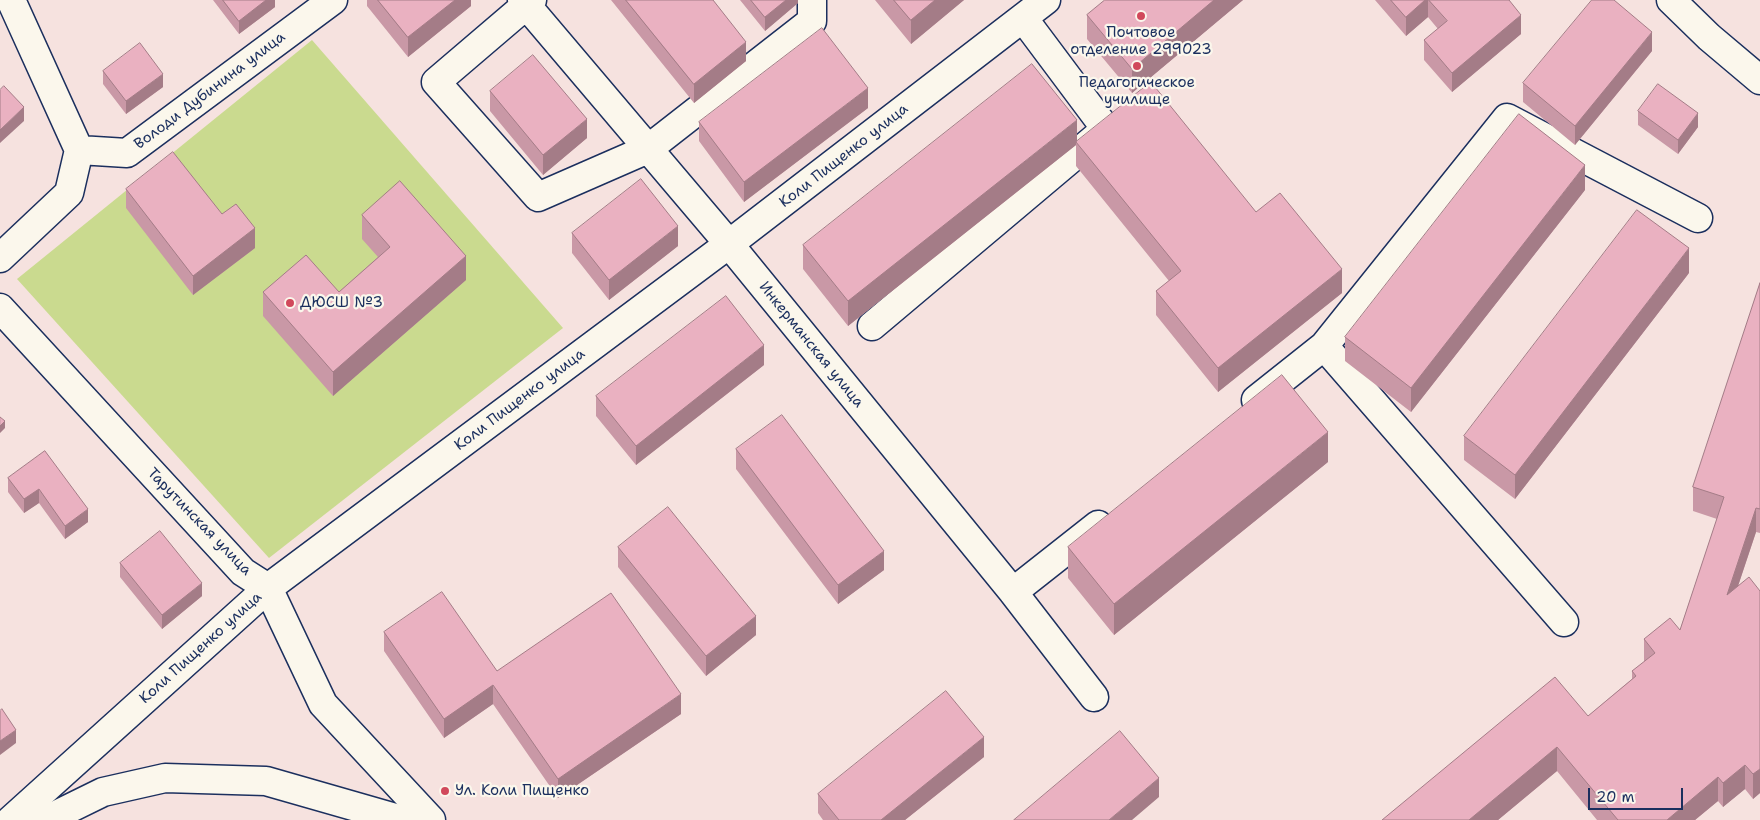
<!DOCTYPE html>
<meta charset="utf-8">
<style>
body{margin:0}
#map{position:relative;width:1760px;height:820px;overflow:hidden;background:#f6e2df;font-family:"Shantell Sans",sans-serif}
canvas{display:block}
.scale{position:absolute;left:1588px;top:788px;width:95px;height:22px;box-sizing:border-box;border:2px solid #1b2f5e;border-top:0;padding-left:6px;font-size:15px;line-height:18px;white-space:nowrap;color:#1b2f5e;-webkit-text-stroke:4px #fbf7ec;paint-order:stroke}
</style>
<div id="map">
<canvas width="1760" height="820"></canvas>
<div class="scale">20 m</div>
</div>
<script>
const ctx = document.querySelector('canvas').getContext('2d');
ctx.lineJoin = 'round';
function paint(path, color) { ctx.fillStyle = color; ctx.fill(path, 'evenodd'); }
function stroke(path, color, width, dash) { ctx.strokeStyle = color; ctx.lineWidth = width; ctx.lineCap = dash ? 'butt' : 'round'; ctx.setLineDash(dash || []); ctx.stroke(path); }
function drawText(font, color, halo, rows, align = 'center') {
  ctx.font = font + ' "Shantell Sans",sans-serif'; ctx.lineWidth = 4.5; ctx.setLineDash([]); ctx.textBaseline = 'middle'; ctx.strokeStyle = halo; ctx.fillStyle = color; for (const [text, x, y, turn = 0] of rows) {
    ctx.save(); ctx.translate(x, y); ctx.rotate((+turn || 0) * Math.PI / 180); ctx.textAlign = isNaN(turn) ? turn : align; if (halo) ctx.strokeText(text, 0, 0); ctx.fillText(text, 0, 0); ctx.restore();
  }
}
const green = new Path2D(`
 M 312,40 L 563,328 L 269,558 L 17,279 Z`);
const minor = new Path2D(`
 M 522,0 L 729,244 L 1013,592 L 1094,697
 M 532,0 L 436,82 L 538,197 L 648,149 L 812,21 L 812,0
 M 1671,0 L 1709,37 L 1760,80
 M 79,150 L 127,153 L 333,0
 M 0,258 L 69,193 L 79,150 L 11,0
 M 0,308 L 243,572 L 268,588 L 323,704 L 431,820
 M 872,326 L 1106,129 L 1023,18
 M 1324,346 L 1564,622
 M 1256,400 L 1324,346 L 1507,118 L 1698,218
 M 1013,592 L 1098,525
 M 11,820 L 268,588 L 729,244 L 1046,0`);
const major = new Path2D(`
 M 46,820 L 103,792 L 165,778 L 266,781 L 402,820`);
const wall = new Path2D(`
 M 213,0 L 275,0 L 275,7 L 239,34 Z
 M 367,0 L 471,0 L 471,6 L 408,57 L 367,6 Z
 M 611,0 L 713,0 L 746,61 L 694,103 Z
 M 740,0 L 798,0 L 798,3 L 765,31 Z
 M 875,0 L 964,0 L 911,44 Z
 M 1105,0 L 1243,0 L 1132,93 L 1087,39 L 1087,15 Z
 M 1375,0 L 1509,0 L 1521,34 L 1452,92 L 1424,60 L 1424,40 L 1438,29 L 1428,17 L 1406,36 Z
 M 1652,51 L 1575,145 L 1523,102 L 1523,83 Z
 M 103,71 L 163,87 L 126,114 L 103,84 Z
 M 490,91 L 587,138 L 543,175 L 490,111 Z
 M 868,108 L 744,202 L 699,141 L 699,122 Z
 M 1638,111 L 1698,127 L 1678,154 L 1638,125 Z
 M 1077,142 L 1256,212 L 1342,293 L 1218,392 L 1156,315 L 1156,291 L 1169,281 L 1076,166 L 1076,145 L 848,326 L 803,269 L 803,245 Z
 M 126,189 L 222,214 L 255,248 L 193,295 L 126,208 Z
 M 1585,190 L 1411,412 L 1345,361 L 1345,337 Z
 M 362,215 L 466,280 L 333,396 L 263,316 L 263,292 L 339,292 L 378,257 L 362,239 Z
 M 572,233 L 678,246 L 609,300 L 572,253 Z
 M 1689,273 L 1515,499 L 1464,460 L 1464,436 Z
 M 1760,283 L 1760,533 L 1756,532 L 1738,586 L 1760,591 L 1760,793 L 1753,799 L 1745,789 L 1723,807 L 1718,801 L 1695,820 L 1597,820 L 1557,771 L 1498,820 L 1382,820 L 1588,716 L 1632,679 L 1632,671 L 1644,662 L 1644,639 L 1680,630 L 1717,519 L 1693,511 L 1693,487 Z
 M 764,365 L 636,465 L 596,416 L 596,396 Z
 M 736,449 L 884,570 L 838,604 L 736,469 Z
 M 45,451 L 88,522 L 65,539 L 39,503 L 24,513 L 8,492 L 8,478 Z
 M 1328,462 L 1114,635 L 1068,578 L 1068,547 Z
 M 618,547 L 756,635 L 706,676 L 618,567 Z
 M 120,563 L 202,596 L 162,629 L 120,577 Z
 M 384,632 L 497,671 L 681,714 L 558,798 L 493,704 L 444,738 L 384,651 Z
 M 984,757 L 905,820 L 823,820 L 818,813 L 818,794 Z`);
const shadedWall = new Path2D(`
 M 266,0 L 275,0 L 275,7 L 239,34 L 239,21 Z
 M 455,0 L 471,0 L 471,6 L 408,57 L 408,37 Z
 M 786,0 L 798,0 L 798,3 L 765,31 L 765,17 Z
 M 935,0 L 964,0 L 911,44 L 911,20 Z
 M 1214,0 L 1243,0 L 1132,93 L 1132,69 Z
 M 1425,0 L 1428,0 L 1428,17 L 1406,36 L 1406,17 Z
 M 1521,15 L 1521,34 L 1452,92 L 1452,73 Z
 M 1652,32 L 1652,51 L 1575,145 L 1575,126 Z
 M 746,42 L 746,61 L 694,103 L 694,84 Z
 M 163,74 L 163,87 L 126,114 L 126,101 Z
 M 868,88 L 868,108 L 744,202 L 744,182 Z
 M 24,107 L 24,121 L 0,143 L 0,130 Z
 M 1698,113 L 1698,127 L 1678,154 L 1678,140 Z
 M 587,119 L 587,138 L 543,175 L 543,155 Z
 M 1077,120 L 1077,143 L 1076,142 L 1076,145 L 848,326 L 848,301 Z
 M 1585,165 L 1585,190 L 1411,412 L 1411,388 Z
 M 678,226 L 678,246 L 609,300 L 609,280 Z
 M 255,228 L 255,248 L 193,295 L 193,276 Z
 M 1689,248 L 1689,273 L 1515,499 L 1515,475 Z
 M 466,256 L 466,280 L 333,396 L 333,372 Z
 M 1342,269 L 1342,293 L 1218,392 L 1218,368 Z
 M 764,345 L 764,365 L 636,465 L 636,446 Z
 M 5,421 L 5,428 L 0,433 L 0,426 Z
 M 1328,432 L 1328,462 L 1114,635 L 1114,604 Z
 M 39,489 L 39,503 L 24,513 L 24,499 Z
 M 1756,508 L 1756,532 L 1727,619 L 1727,595 Z
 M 88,509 L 88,522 L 65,539 L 65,526 Z
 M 884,551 L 884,570 L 838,604 L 838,585 Z
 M 202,583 L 202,596 L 162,629 L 162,615 Z
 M 756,616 L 756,635 L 706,676 L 706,656 Z
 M 493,685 L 493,704 L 444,738 L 444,719 Z
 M 681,694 L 681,714 L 558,798 L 558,779 Z
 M 16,730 L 16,743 L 0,755 L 0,741 Z
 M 984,737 L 984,757 L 905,820 L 881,820 Z
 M 1557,747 L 1557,771 L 1498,820 L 1469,820 Z
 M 1745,765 L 1745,789 L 1723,807 L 1723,783 Z
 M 1760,769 L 1760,793 L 1753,799 L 1753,774 Z
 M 1718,777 L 1718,801 L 1695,820 L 1667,820 Z
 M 1159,778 L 1159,797 L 1132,820 L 1109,820 Z`);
const building = new Path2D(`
 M 223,0 L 266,0 L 239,21 Z
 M 378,0 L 455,0 L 408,37 Z
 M 626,0 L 713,0 L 746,42 L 694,84 Z
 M 751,0 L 786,0 L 765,17 Z
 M 894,0 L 935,0 L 911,20 Z
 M 1105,0 L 1214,0 L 1132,69 L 1087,15 Z
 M 1391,0 L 1425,0 L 1406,17 Z
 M 1429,0 L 1509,0 L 1521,15 L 1452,73 L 1424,40 L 1447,21 Z
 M 1592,0 L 1614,0 L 1652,32 L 1575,126 L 1523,83 Z
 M 822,28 L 868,88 L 744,182 L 699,122 Z
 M 140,43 L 163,74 L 126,101 L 103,71 Z
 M 533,55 L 587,119 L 543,155 L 490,91 Z
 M 1032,64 L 1077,120 L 848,301 L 803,245 Z
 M 1151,82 L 1256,212 L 1280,193 L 1342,269 L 1218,368 L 1156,291 L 1181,271 L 1076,142 Z
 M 1658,84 L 1698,113 L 1678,140 L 1638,111 Z
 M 4,86 L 24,107 L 0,130 L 0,90 Z
 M 1519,114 L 1585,165 L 1411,388 L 1345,337 Z
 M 173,152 L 222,214 L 236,204 L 255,228 L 193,276 L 126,189 Z
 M 641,179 L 678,226 L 609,280 L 572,233 Z
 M 400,181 L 466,256 L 333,372 L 263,292 L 306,255 L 339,292 L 390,247 L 362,215 Z
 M 1637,210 L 1689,248 L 1515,475 L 1464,436 Z
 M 1760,283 L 1760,509 L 1756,508 L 1727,595 L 1749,577 L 1760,591 L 1760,769 L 1753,774 L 1745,765 L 1723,783 L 1718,777 L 1667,820 L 1618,820 L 1557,747 L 1469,820 L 1382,820 L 1555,677 L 1588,716 L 1636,676 L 1632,671 L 1655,653 L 1644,639 L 1670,618 L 1680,630 L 1724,497 L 1693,487 Z
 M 726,296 L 764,345 L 636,446 L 596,396 Z
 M 1282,375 L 1328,432 L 1114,604 L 1068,547 Z
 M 782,415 L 884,551 L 838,585 L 736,449 Z
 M 0,417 L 5,421 L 0,426 Z
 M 45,451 L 88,509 L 65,526 L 39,489 L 24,499 L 8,478 Z
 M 668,507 L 756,616 L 706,656 L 618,547 Z
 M 160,531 L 202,583 L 162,615 L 120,563 Z
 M 442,592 L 497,671 L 611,593 L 681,694 L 558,779 L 493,685 L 444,719 L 384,632 Z
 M 946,691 L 984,737 L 881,820 L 839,820 L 818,794 Z
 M 2,709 L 16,730 L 0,741 L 0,711 Z
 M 1120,731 L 1159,778 L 1109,820 L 1014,820 Z`);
const markers = [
 [1141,16,5,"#d1495b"],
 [1137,66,5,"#d1495b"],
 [290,303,5,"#d1495b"],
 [445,791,5,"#d1495b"]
];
const poiNames = [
 ["Почтовое",1141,33],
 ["отделение 299023",1141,50],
 ["Педагогическое",1137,83],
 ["училище",1137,100],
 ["ДЮСШ №3",300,303,"left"],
 ["Ул. Коли Пищенко",455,791,"left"]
];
const streetNames = [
 ["Володи Дубинина улица",210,91,-37],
 ["Коли Пищенко улица",844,156,-38],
 ["Инкерманская улица",811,345,51],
 ["Коли Пищенко улица",520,400,-37],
 ["Тарутинская улица",199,522,46],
 ["Коли Пищенко улица",201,648,-42]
];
paint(green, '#cada8f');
stroke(minor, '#1b2f5e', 31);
stroke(major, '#1b2f5e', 31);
stroke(minor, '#fbf7ec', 28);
stroke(major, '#fbf7ec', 28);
paint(wall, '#c998a6');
paint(shadedWall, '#a47c87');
paint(building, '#eab1c1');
stroke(building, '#a47c87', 1);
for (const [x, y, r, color] of markers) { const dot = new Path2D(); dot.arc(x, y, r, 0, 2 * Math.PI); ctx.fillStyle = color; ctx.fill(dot); stroke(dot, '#fbf7ec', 2); }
drawText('15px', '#1b2f5e', '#fbf7ec', poiNames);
drawText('15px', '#1b2f5e', '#fbf7ec', streetNames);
</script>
